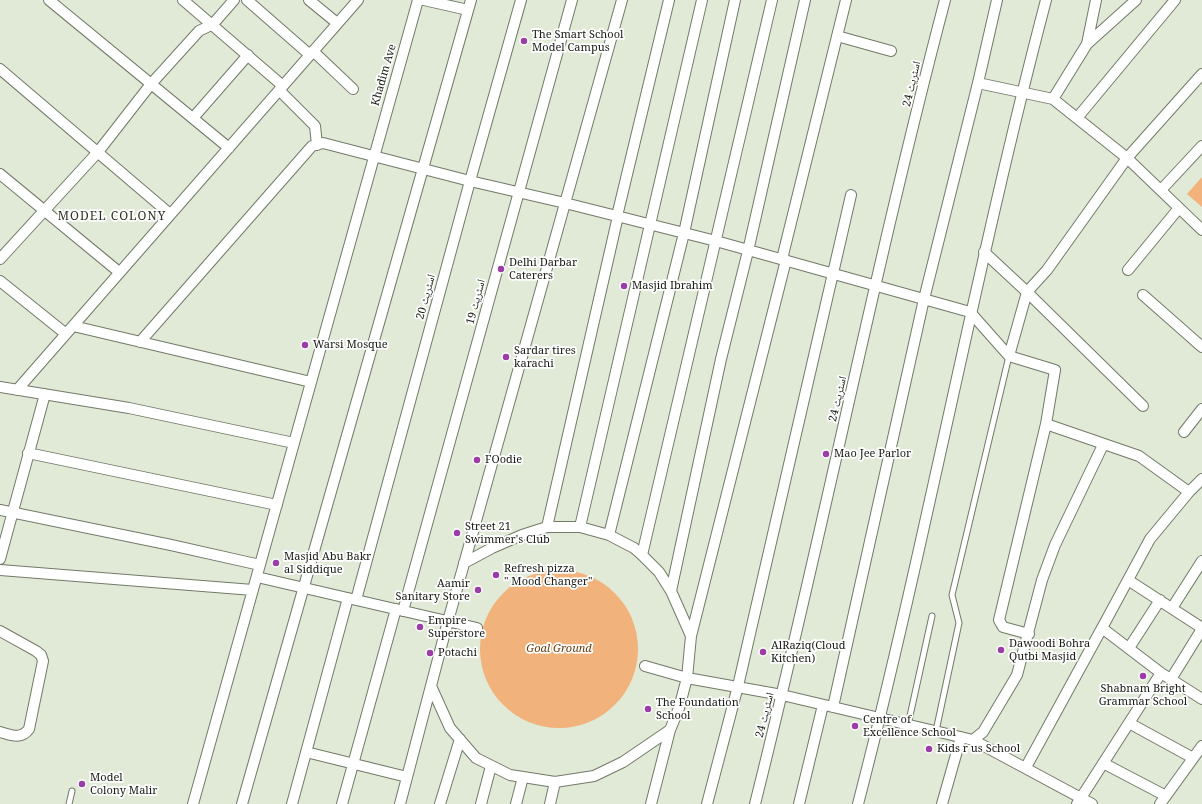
<!DOCTYPE html>
<meta charset="utf-8">
<style>
body{margin:0}
canvas{display:block;background:#e1ead6}
</style>
<canvas width="1202" height="804"></canvas>
<script>
const ctx = document.querySelector('canvas').getContext('2d');
ctx.lineJoin = 'round';
function paint(path, color) { ctx.fillStyle = color; ctx.fill(path, 'evenodd'); }
function stroke(path, color, width, dash) { ctx.strokeStyle = color; ctx.lineWidth = width; ctx.lineCap = dash ? 'butt' : 'round'; ctx.setLineDash(dash || []); ctx.stroke(path); }
function drawText(font, color, halo, rows, align = 'center') {
  ctx.font = font + ' "Noto Serif","Noto Naskh Arabic",serif'; ctx.lineWidth = 3.5; ctx.setLineDash([]); ctx.textBaseline = 'middle'; ctx.strokeStyle = halo; ctx.fillStyle = color; for (const [text, x, y, turn = 0] of rows) {
    ctx.save(); ctx.translate(x, y); ctx.rotate((+turn || 0) * Math.PI / 180); ctx.textAlign = isNaN(turn) ? turn : align; if (halo) ctx.strokeText(text, 0, 0); ctx.fillText(text, 0, 0); ctx.restore();
  }
}
const green = new Path2D(`
 M 1202,177 L 1202,207 L 1187,194 Z
 M480 649a79 79 0 1 1 158 0a79 79 0 1 1-158 0Z`);
const lane = new Path2D(`
 M 908,725 L 932,616
 M 936,731 L 959,623 L 952,595 L 1009,356
 M 69,804 L 72,791`);
const street = new Path2D(`
 M 49,0 L 229,148
 M 183,0 L 283,86
 M 247,0 L 310,55
 M 309,0 L 337,23
 M 424,0 L 468,10
 M 1096,0 L 1087,44 L 1136,0
 M 837,36 L 891,51
 M 313,51 L 353,89
 M 0,69 L 170,214
 M 978,83 L 1053,99 L 1127,158 L 1202,230
 M 279,90 L 315,126 L 317,145
 M 1053,99 L 1087,44
 M 193,118 L 248,55
 M 1077,118 L 1175,0
 M 0,174 L 119,272
 M 1161,190 L 1202,146
 M 617,216 L 669,0
 M 984,252 L 1027,292 L 1143,406
 M 0,259 L 98,152 L 151,84 L 199,31 L 213,24 L 234,0
 M 782,259 L 846,0
 M 1128,270 L 1179,208
 M 0,281 L 66,334
 M 1143,295 L 1202,347
 M 73,326 L 311,382
 M 140,342 L 312,146 L 323,143 L 470,181 L 565,203 L 716,241 L 970,312 L 1009,356 L 1055,370 L 1046,424 L 999,620 L 1003,627 L 1029,634
 M 1009,356 L 1027,292 L 1047,270 L 1127,158 L 1202,74
 M 0,387 L 129,408 L 294,443
 M 17,390 L 358,0
 M 1046,424 L 1139,456 L 1189,492
 M 1184,432 L 1202,409
 M 28,453 L 277,505
 M 0,510 L 171,545 L 260,565
 M 547,527 L 618,216
 M 580,527 L 702,0
 M 609,535 L 684,233 L 735,0
 M 642,555 L 772,0
 M 0,559 L 45,394
 M 0,570 L 253,590
 M 257,577 L 477,628
 M 1128,580 L 1202,628
 M 671,591 L 721,359 L 748,251 L 805,0
 M 356,600 L 470,181 L 521,0
 M 1172,608 L 1202,561
 M 403,611 L 572,0
 M 1102,628 L 1150,539 L 1189,492 L 1202,479
 M 0,631 L 36,651 L 41,655 L 43,661 L 29,729 C 21,740 11,735 0,732
 M 691,636 L 786,260
 M 1129,648 L 1160,600
 M 645,666 L 687,678 L 782,695 L 973,740 L 1092,804
 M 1171,679 L 1202,629
 M 431,686 L 450,728 L 476,758 L 510,775 L 555,782 L 594,776 L 623,762 L 670,730 L 679,708 L 687,678 L 691,636 L 671,591 L 659,572 L 642,555 L 634,548 L 609,535 L 580,527 L 547,527 L 522,535 L 492,548 L 464,563
 M 833,707 L 924,299 L 978,83 L 997,0
 M 1129,723 L 1193,758
 M 973,740 L 983,732 L 1017,675 L 1042,580 L 1055,545 L 1103,445
 M 306,752 L 407,777
 M 1103,763 L 1166,796
 M 1026,767 L 1102,628 L 1161,673 L 1202,699
 M 193,804 L 418,0
 M 242,804 L 471,0
 M 292,804 L 348,598
 M 342,804 L 396,609
 M 400,804 L 448,621 L 622,0
 M 440,804 L 460,739
 M 481,804 L 491,766
 M 516,804 L 523,777
 M 550,804 L 555,782
 M 651,804 L 670,730
 M 707,804 L 738,686 L 851,195
 M 755,804 C 822,537 875,266 945,0
 M 799,804 L 823,705
 M 858,804 C 927,538 976,266 1046,0
 M 942,804 L 961,737
 M 1077,804 L 1161,673
 M 1160,804 L 1202,746`);
const markers = [
 [524,41,4,"#9b3da6"],
 [501,269,4,"#9b3da6"],
 [624,286,4,"#9b3da6"],
 [305,345,4,"#9b3da6"],
 [506,357,4,"#9b3da6"],
 [826,454,4,"#9b3da6"],
 [477,460,4,"#9b3da6"],
 [457,533,4,"#9b3da6"],
 [276,563,4,"#9b3da6"],
 [496,575,4,"#9b3da6"],
 [478,590,4,"#9b3da6"],
 [420,627,4,"#9b3da6"],
 [1001,650,4,"#9b3da6"],
 [763,652,4,"#9b3da6"],
 [430,653,4,"#9b3da6"],
 [1143,676,4,"#9b3da6"],
 [648,709,4,"#9b3da6"],
 [855,726,4,"#9b3da6"],
 [929,749,4,"#9b3da6"],
 [82,784,4,"#9b3da6"]
];
const poiNames = [
 ["The Smart School",532,35],
 ["Model Campus",532,48],
 ["Delhi Darbar",509,263],
 ["Caterers",509,276],
 ["Masjid Ibrahim",632,286],
 ["Warsi Mosque",313,345],
 ["Sardar tires",514,351],
 ["karachi",514,364],
 ["Mao Jee Parlor",834,454],
 ["FOodie",485,460],
 ["Street 21",465,527],
 ["Swimmer's Club",465,540],
 ["Masjid Abu Bakr",284,557],
 ["al Siddique",284,570],
 ["Refresh pizza",504,569],
 ["\" Mood Changer\"",504,582],
 ["Aamir",470,584,"right"],
 ["Sanitary Store",470,597,"right"],
 ["Empire",428,621],
 ["Superstore",428,634],
 ["Dawoodi Bohra",1009,644],
 ["Qutbi Masjid",1009,657],
 ["AlRaziq(Cloud",771,646],
 ["Kitchen)",771,659],
 ["Potachi",438,653],
 ["Shabnam Bright",1143,689,"center"],
 ["Grammar School",1143,702,"center"],
 ["The Foundation",656,703],
 ["School",656,716],
 ["Centre of",863,720],
 ["Excellence School",863,733],
 ["Kids r us School",937,749],
 ["Model",90,778],
 ["Colony Malir",90,791]
];
const streetNames = [
 ["Khadim Ave",384,75,-74],
 ["اسٹریٹ 24",912,84,-77],
 ["اسٹریٹ 20",426,297,-75],
 ["اسٹریٹ 19",476,302,-75],
 ["اسٹریٹ 24",838,399,-77],
 ["اسٹریٹ 24",765,715,-76]
];
const parkNames = [
 ["Goal Ground",559,649]
];
const neighbourhoodNames = [
 ["MODEL COLONY",112,217]
];
paint(green, '#f2b27b');
stroke(lane, '#727a68', 7);
stroke(street, '#727a68', 12);
stroke(lane, '#fff', 5);
stroke(street, '#fff', 10);
for (const [x, y, r, color] of markers) { const dot = new Path2D(); dot.arc(x, y, r, 0, 2 * Math.PI); ctx.fillStyle = color; ctx.fill(dot); stroke(dot, '#fff', 1.5); }
drawText('11px', '#171a13', '#fff', poiNames, 'left');
drawText('11px', '#171a13', '#fff', streetNames);
drawText('italic 11px', '#6a3c0c', '#fff', parkNames);
ctx.letterSpacing = '1px';
drawText('12px', '#2e3424', '#fff', neighbourhoodNames);
ctx.letterSpacing = '0px';
</script>
